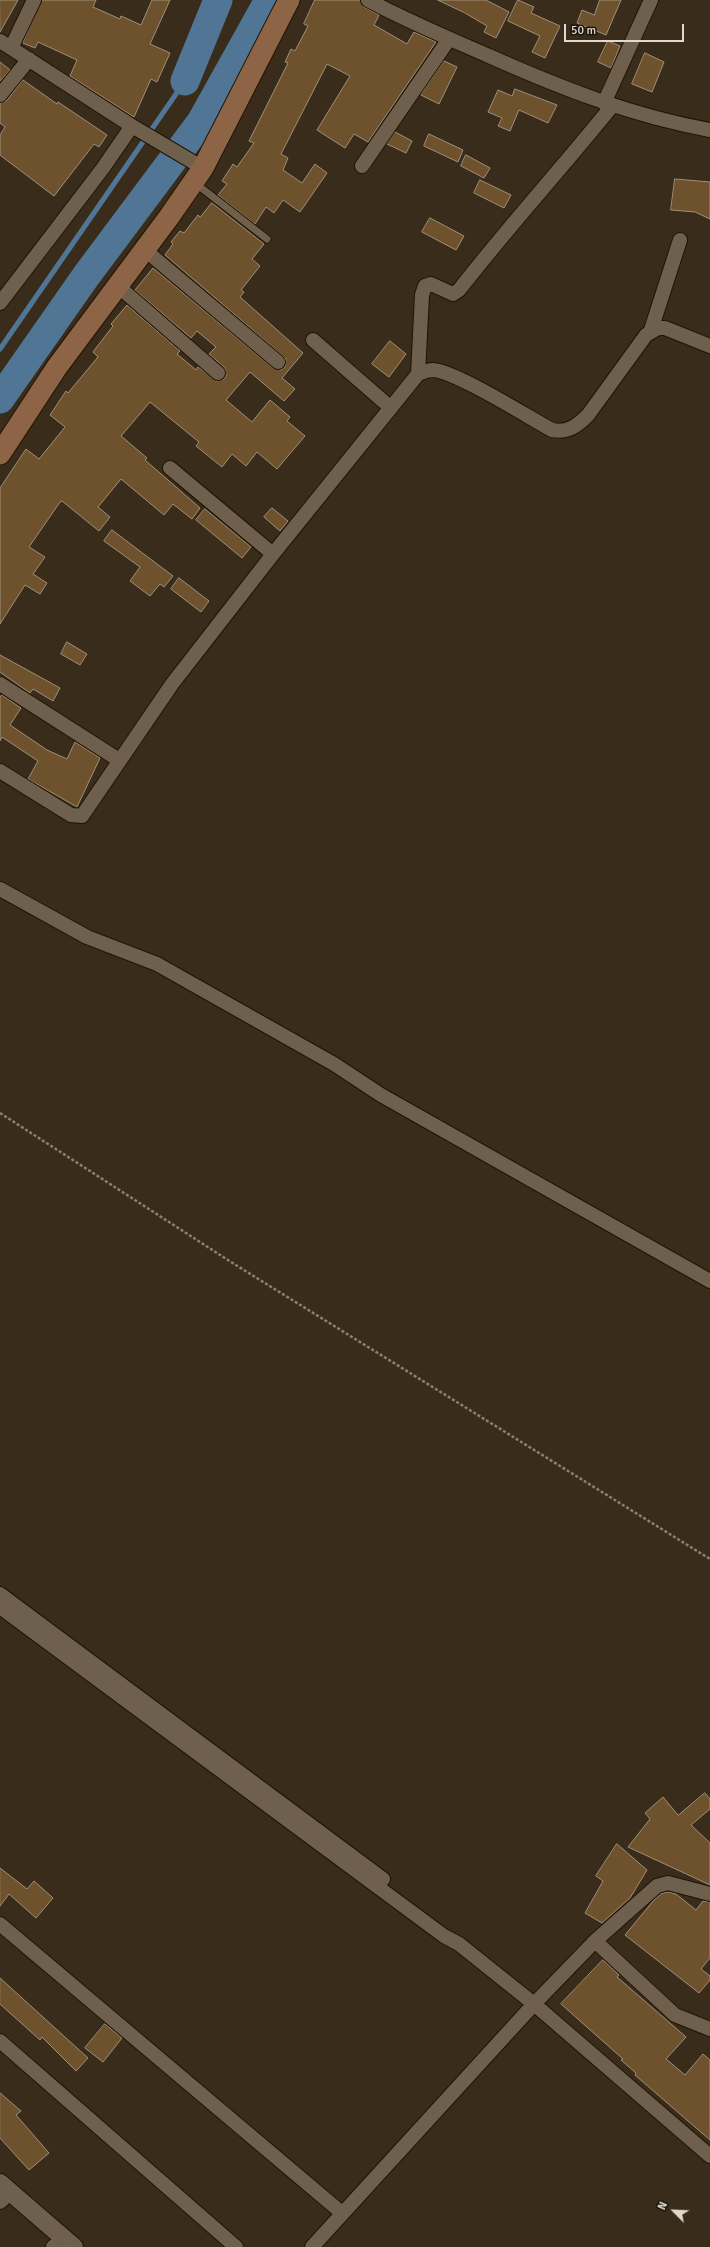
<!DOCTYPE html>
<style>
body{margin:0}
#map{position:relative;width:710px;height:2247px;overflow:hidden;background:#392c1b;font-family:Signika,sans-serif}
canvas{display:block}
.north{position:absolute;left:654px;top:2191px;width:40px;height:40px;-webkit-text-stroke:3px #1c160e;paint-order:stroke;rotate:294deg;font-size:11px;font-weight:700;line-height:16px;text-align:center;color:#e3dacf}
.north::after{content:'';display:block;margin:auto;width:14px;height:18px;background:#e3dacf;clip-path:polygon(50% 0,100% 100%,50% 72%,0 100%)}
.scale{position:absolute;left:564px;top:24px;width:120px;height:18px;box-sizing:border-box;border:2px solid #e3dacf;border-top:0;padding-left:5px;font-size:12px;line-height:14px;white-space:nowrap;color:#e3dacf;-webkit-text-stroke:3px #1c160e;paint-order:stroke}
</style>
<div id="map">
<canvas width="710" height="2247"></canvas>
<div class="north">N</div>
<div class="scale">50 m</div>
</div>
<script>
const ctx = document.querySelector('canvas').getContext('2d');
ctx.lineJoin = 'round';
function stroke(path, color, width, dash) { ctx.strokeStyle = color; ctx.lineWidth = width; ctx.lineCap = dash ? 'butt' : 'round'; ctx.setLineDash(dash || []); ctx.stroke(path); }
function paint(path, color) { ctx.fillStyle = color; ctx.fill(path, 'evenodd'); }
const stream = new Path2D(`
 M 0,349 L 185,81`);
const river = new Path2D(`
 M 185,81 L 218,0
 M 0,399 L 86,276 L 201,122 L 269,0`);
const building = new Path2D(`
 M 0,0 L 18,0 L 0,32 Z
 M 42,0 L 96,0 L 93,7 L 120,19 L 121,16 L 141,25 L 152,0 L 170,0 L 150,44 L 170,53 L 157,82 L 151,79 L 134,117 L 70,76 L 77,60 L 38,42 L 35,48 L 23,43 Z
 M 315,0 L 360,0 L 364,7 L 379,15 L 374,25 L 407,44 L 414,32 L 436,42 L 368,142 L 354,134 L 345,148 L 317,130 L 350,76 L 327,64 L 281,154 L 288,158 L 283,170 L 302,183 L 315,164 L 327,173 L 300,212 L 283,200 L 274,213 L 266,207 L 255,224 L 218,195 L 227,184 L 222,181 L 233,164 L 237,167 L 254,143 L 249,141 L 288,63 L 285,62 L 291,49 L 295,51 L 308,26 L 304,24 Z
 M 438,0 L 486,0 L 509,12 L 496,38 L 484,32 L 487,26 L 465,13 Z
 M 518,0 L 534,7 L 531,13 L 560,26 L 545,58 L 532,52 L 540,36 L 508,21 Z
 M 600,0 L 621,0 L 606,35 L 577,23 L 582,10 L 594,15 Z
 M 608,41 L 620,46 L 611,68 L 598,62 Z
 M 645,53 L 664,62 L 652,92 L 632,84 Z
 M 444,61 L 457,67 L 439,104 L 421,95 Z
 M 0,62 L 10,70 L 0,81 Z
 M 23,80 L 57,104 L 58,102 L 107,135 L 99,147 L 94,144 L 54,196 L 0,155 L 0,135 L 5,127 L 0,123 L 0,103 L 7,100 Z
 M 515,89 L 557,105 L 548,123 L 519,110 L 510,131 L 498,126 L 502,118 L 488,112 L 498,90 L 512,96 Z
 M 395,132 L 412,141 L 406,153 L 387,144 Z
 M 429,134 L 463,150 L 458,162 L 424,146 Z
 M 466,155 L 490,168 L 484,178 L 461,166 Z
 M 675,179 L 710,182 L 710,219 L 695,212 L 671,210 Z
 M 480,180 L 511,195 L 504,208 L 474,193 Z
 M 212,203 L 264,244 L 252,259 L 260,266 L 241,290 L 244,292 L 240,297 L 303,353 L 282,378 L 295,389 L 284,401 L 250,372 L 226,400 L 252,422 L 270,400 L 290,417 L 287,421 L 305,436 L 277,469 L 257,452 L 246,466 L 232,454 L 222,467 L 196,446 L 199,442 L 150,402 L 121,436 L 147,458 L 145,460 L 200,508 L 192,519 L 173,504 L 164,515 L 121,479 L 98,507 L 110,517 L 99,531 L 62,501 L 60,502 L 29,547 L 45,557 L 33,574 L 47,583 L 40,594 L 25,585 L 0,624 L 0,488 L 26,449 L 39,459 L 65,427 L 50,415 L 66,391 L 68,393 L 98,357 L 93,352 L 113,326 L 111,324 L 127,305 L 180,351 L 177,354 L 196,370 L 198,367 L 217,381 L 224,379 L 226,375 L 224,367 L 209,354 L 216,347 L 197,331 L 191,338 L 135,290 L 153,268 L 273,368 L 281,370 L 285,367 L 286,359 L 283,356 L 165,255 L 173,244 L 171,242 L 180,231 L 184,233 L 198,215 L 200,217 Z
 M 430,218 L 464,236 L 456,250 L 422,232 Z
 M 390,341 L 406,354 L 389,377 L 372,364 Z
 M 272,508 L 288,521 L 280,531 L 264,517 Z
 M 205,509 L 251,547 L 242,558 L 196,520 Z
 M 112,530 L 173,576 L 164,587 L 160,584 L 150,596 L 130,581 L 140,567 L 104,541 Z
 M 179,578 L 209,601 L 201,612 L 171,589 Z
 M 67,642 L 87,654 L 80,665 L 61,654 Z
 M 0,655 L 60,688 L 53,701 L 33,689 L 30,693 L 0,672 Z
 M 2,695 L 21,708 L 10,725 L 47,750 L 67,759 L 75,742 L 100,758 L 77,807 L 28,779 L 38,761 L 2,737 L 0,741 L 0,698 Z
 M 705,1793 L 710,1799 L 710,1809 L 691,1825 L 710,1843 L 710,1885 L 628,1847 L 650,1819 L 645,1813 L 663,1797 L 678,1815 Z
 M 617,1844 L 647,1870 L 630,1898 L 602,1923 L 585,1913 L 603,1881 L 596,1876 Z
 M 0,1868 L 27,1889 L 34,1881 L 53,1898 L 36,1918 L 9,1894 L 0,1906 Z
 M 668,1892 L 676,1894 L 696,1910 L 703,1901 L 710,1902 L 710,1958 L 701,1969 L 710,1976 L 710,1980 L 699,1993 L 625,1935 L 654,1900 L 661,1894 Z
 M 603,1960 L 619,1975 L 617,1977 L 686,2037 L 666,2059 L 685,2075 L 703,2054 L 710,2060 L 710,2140 L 635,2075 L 636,2073 L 621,2060 L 623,2059 L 561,2004 Z
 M 0,1978 L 88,2058 L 76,2071 L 42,2037 L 40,2040 L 0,2004 Z
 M 105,2024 L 122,2038 L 103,2062 L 85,2048 Z
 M 0,2093 L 21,2111 L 16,2115 L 49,2153 L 29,2170 L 0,2138 Z`);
const path = new Path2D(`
 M 0,1113 L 231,1262 L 710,1559`);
const service = new Path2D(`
 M 195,183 L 267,239`);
const minor = new Path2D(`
 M 368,0 C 407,21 448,38 489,56 C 561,88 632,116 710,130
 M 0,41 L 132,126 L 203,168
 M 11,48 L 34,0
 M 0,95 L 29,59
 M 604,103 L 651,0
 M 362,166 L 449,39
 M 145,250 L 278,362
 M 118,286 L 218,373
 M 0,303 L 103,168 L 132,126
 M 651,330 L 680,240
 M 313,340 L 391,408
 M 418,374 L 422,295 L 425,286 L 431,284 L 453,294 L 459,290 C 508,227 562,168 612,106
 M 170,468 L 273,554
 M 0,684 L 119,760
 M 0,771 L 71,815 L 82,816 L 172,684 L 273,554 L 418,374 C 423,372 428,370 433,370 C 455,371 528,417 552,430 C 568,433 577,426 588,415 L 646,335 L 658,328 L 665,328 L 710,346
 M 0,889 L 87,937 L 157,964 L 334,1064 L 381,1095 L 710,1281
 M 0,1594 L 383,1879
 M 0,1607 L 444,1936 L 459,1944 L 534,2004 L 710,2156
 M 0,1924 L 342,2213
 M 595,1941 L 675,2015 L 710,2029
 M 0,2041 L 236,2247
 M 0,2202 L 11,2192
 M 53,2247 L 64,2238
 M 312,2247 L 534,2004 L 595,1941 L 657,1886 L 668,1883 L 710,1894`);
const tertiary = new Path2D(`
 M 0,2183 L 74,2247`);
const secondary = new Path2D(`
 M 0,454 L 57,367 L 169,217 L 203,168 L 289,0`);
stroke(stream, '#517695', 5);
stroke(river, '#517695', 29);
paint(building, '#6d522d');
stroke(building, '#9f8f7b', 1);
stroke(service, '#201404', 9);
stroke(minor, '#201404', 16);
stroke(tertiary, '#201404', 20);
stroke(secondary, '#201404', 23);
stroke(path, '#8b8072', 2.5, [3, 2]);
stroke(service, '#6f604d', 7);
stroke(minor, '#6f604d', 14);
stroke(tertiary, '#6f604d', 18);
stroke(secondary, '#8d6445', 21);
</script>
